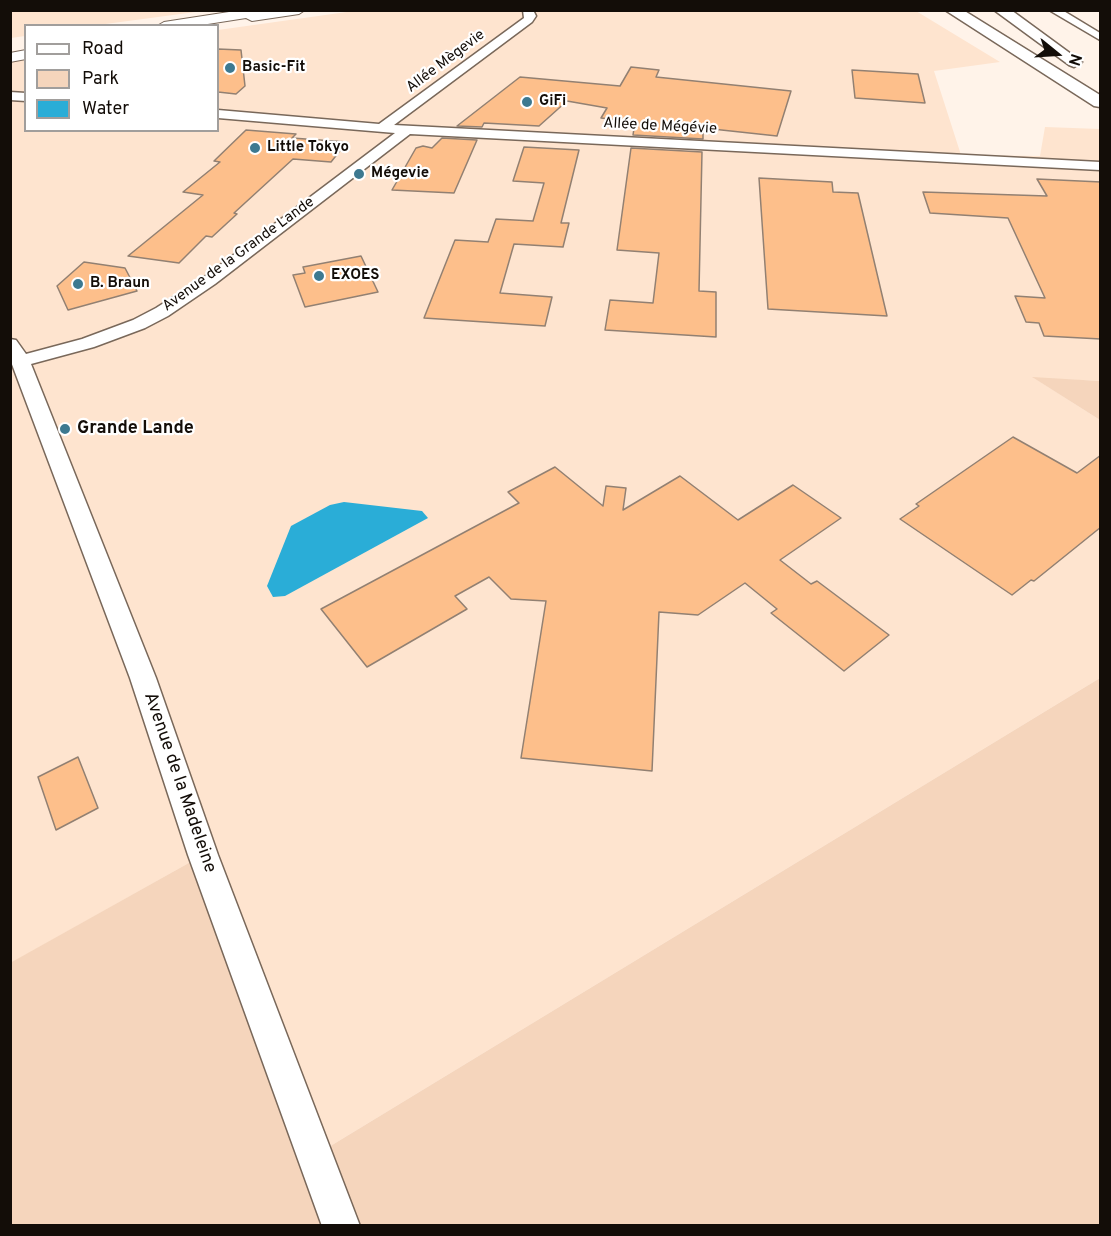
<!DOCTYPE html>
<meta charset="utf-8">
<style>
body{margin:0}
#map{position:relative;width:1111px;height:1236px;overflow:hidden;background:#fff3e9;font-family:Overpass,sans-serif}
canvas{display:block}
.frame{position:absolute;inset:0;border:12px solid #130d08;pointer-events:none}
.legend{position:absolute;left:24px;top:24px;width:195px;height:108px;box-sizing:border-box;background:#fff;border:2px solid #a19e9c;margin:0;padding:8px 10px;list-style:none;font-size:18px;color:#130d08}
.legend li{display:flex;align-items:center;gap:12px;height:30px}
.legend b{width:30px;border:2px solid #a19e9c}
.north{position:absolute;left:1027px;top:24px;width:60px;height:60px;-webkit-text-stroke:4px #fff;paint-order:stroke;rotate:108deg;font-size:16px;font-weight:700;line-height:24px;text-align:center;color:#130d08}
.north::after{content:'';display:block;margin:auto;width:21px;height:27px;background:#130d08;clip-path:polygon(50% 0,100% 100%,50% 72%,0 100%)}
</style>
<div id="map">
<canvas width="1111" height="1236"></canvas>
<div class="frame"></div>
<ul class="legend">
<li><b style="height:8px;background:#fff"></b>Road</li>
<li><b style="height:16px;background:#f5d5bc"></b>Park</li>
<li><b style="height:16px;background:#2aadd7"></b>Water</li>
</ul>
<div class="north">N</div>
</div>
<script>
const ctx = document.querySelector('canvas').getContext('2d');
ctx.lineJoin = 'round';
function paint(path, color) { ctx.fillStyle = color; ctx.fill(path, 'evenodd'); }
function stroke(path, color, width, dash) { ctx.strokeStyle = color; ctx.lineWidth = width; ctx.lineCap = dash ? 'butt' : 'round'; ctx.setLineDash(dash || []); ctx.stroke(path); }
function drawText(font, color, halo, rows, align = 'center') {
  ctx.font = font + ' Overpass,sans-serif'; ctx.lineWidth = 4.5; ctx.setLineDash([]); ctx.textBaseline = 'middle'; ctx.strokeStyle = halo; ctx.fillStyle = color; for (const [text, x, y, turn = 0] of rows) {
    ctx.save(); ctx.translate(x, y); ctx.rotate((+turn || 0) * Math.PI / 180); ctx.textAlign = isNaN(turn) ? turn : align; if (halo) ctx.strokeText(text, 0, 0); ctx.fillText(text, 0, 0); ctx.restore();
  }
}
const built = new Path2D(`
 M 361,10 L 916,11 L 1000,62 L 934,71 L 961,155 L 1040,156 L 1045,127 L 1100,129 L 1100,381 L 1034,378 L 1100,420 L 1100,678 L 314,1156 L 203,855 L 11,963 L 11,61 L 25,58 L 26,130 L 218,130 L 218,30 Z
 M 10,11 L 11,10 L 203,11 L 98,25 L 26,26 L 25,36 L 11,38 Z`);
const green = new Path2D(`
 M 1032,377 L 1100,381 L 1100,420 Z
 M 1100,678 L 1100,1225 L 11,1225 L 10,963 L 203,855 L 314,1156 Z`);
const water = new Path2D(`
 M 344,502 L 422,511 L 428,518 L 285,596 L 273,597 L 267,586 L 291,526 L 330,505 Z`);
const building = new Path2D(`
 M 218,49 L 241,50 L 245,86 L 236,94 L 218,92 Z
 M 631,67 L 659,70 L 656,77 L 791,91 L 777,136 L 703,128 L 703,139 L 633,135 L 635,122 L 601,118 L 607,108 L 567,101 L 539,126 L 484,123 L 482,127 L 457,126 L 520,77 L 620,86 Z
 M 852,70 L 918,74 L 925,103 L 855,98 Z
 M 246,130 L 296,134 L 292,138 L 347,142 L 331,162 L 293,159 L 234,213 L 237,214 L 212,237 L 206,236 L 179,263 L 128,256 L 203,195 L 183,192 L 220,162 L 214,161 Z
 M 442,138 L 477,140 L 454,193 L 392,190 L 416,148 L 423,146 L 432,148 Z
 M 524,147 L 579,150 L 561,223 L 569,223 L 563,247 L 514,244 L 500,293 L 552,297 L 545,326 L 424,318 L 455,240 L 488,242 L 496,219 L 533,221 L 544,183 L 513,181 Z
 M 631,148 L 702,152 L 699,291 L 716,292 L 716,337 L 605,330 L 610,300 L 653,303 L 659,253 L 617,250 Z
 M 759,178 L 832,182 L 833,192 L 858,193 L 887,316 L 768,309 Z
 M 1037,179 L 1101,182 L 1101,339 L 1044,336 L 1039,323 L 1026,322 L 1015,296 L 1045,298 L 1008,218 L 930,213 L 923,192 L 1047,196 Z
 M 361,256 L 378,292 L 305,307 L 293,275 L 305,273 L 303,267 Z
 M 84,262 L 125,268 L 137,291 L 68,310 L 57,286 Z
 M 1013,437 L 1077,473 L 1101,455 L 1101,527 L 1034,581 L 1031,580 L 1012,595 L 900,519 L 919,506 L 916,504 Z
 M 555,467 L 603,506 L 606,486 L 626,488 L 623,510 L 680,476 L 738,520 L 793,485 L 841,518 L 780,560 L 811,584 L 817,581 L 889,635 L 844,671 L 771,613 L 777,609 L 745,583 L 698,615 L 659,612 L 652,771 L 521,758 L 546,601 L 511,599 L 489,577 L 455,596 L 467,609 L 367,667 L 321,609 L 519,503 L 508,492 Z
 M 78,757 L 98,808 L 56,830 L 38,777 Z`);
const minor = new Path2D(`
 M 523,10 L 533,10 L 536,16 L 532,22 L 394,125 L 1100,162 L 1100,170 L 410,134 L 215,284 L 168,316 L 145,328 L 94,347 L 31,364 L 156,678 L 218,855 L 360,1226 L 322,1226 L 188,855 L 130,678 L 10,359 L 10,339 L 16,340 L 26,354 L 82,339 L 133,320 L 156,308 L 203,278 L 395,133 L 218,118 L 218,110 L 379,124 L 524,18 Z
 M 1049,10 L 1062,10 L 1100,33 L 1100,40 Z
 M 10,92 L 26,93 L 26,101 L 10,100 Z`);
const major = new Path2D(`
 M 242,10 L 305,10 L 299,14 L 252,21 L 246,18 L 195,26 L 157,26 L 164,22 Z
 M 26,50 L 26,59 L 10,62 L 10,53 Z`);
const highway = new Path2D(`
 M 945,10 L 963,10 L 1100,95 L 1100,107 L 1094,106 Z
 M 994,10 L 1011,10 L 1082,62 L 1074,67 L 1069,65 Z`);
const markers = [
 [230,68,6,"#3d7990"],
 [527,102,6,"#3d7990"],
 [255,148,6,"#3d7990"],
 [359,174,6,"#3d7990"],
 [319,276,6,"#3d7990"],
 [78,284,6,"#3d7990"],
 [65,429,6,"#3d7990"]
];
const farStreetnames = [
 ["Allée Mègevie",446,62,-37],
 ["Allée de Mégévie",660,127,3],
 ["Avenue de la Grande Lande",239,255,-36]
];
const farPoinames = [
 ["Basic-Fit",242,68],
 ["GiFi",539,102],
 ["Little Tokyo",267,148],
 ["Mégevie",371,174],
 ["EXOES",331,276],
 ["B. Braun",90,284]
];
const poiNames = [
 ["Grande Lande",77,429]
];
const streetNames = [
 ["Avenue de la Madeleine",179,783,71]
];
paint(built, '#fee4cf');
paint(green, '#f5d5bc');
paint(water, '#2aadd7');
paint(building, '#fdbf8b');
stroke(building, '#928072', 1.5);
stroke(minor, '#79685a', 3);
stroke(major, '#79685a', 2);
stroke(highway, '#79685a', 3);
paint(minor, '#fff');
paint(major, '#fff');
paint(highway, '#fff');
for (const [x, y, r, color] of markers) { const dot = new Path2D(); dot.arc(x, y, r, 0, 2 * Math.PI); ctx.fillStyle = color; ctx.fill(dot); stroke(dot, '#fff', 2); }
drawText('15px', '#130d08', '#fff', farStreetnames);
drawText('bold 15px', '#130d08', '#fff', farPoinames, 'left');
drawText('bold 18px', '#130d08', '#fff', poiNames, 'left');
drawText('18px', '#130d08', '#fff', streetNames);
</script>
